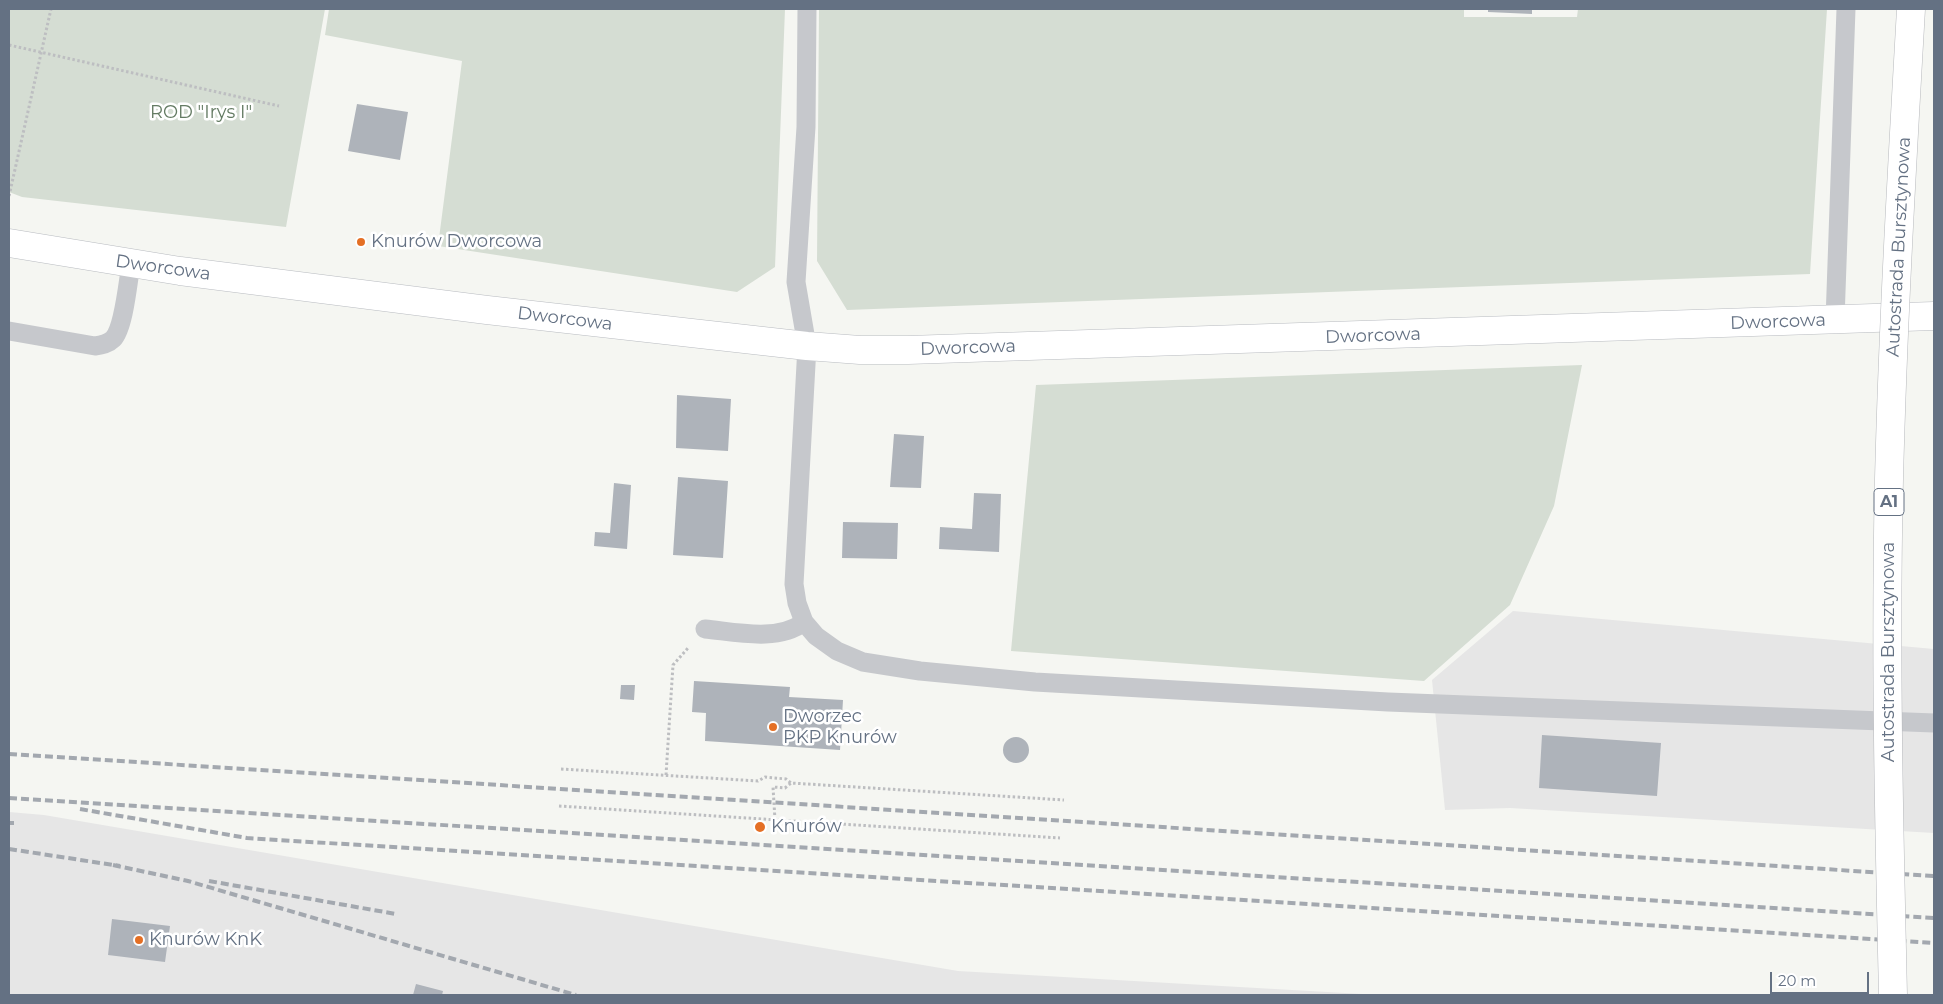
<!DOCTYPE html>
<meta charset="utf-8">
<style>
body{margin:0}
#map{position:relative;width:1943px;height:1004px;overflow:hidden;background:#f5f6f2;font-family:Montserrat,sans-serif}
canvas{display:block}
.frame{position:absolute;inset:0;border:10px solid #647183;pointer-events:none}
.scale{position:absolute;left:1770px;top:972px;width:99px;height:22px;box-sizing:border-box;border:2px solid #647183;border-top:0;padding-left:6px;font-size:15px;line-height:18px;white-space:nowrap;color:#647183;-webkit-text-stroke:4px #fff;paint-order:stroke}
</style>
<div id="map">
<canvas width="1943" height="1004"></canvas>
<div class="frame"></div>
<div class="scale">20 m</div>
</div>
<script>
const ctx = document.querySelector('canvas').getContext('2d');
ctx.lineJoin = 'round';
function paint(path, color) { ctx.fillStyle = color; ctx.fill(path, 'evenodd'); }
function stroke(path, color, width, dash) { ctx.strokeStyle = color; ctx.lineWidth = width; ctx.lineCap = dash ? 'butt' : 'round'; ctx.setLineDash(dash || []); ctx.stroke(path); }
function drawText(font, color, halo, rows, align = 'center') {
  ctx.font = font + ' Montserrat,sans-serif'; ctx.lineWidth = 5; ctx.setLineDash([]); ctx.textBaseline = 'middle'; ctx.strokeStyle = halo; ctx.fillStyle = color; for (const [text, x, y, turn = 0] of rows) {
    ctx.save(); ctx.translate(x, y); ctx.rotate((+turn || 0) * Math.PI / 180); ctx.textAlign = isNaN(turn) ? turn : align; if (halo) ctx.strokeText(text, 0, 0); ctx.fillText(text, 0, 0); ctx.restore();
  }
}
const built = new Path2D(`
 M 1513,611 L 1934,649 L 1934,833 L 1510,808 L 1445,810 L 1432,680 Z
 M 9,812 L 44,815 L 958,971 L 1380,995 L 9,995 Z`);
const green = new Path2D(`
 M 9,9 L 325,9 L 286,227 L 22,197 L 9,192 Z
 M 329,9 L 785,9 L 775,267 L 737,292 L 438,246 L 462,61 L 325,35 Z
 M 819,9 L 1464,9 L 1464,17 L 1577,17 L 1578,9 L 1827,9 L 1810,274 L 847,310 L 817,261 Z
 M 1582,365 L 1554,506 L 1510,605 L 1424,681 L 1011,651 L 1036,385 Z`);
const building = new Path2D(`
 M 1488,9 L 1532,9 L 1532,14 L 1488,12 Z
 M 357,104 L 408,112 L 400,160 L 348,151 Z
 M 677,395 L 731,399 L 728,451 L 676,448 Z
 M 894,434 L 924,436 L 921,488 L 890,487 Z
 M 678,477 L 728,481 L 723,558 L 673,555 Z
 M 614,483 L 631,485 L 627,549 L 594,546 L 595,532 L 610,533 Z
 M 974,493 L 1001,494 L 999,552 L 939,549 L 940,527 L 972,529 Z
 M 843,522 L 898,523 L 897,559 L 842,558 Z
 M 694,681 L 790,687 L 789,697 L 843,700 L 840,750 L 705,741 L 706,713 L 692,712 Z
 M 621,685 L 635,685 L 634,700 L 620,699 Z
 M 1542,735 L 1661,743 L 1657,796 L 1539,788 Z
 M1003 750a13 13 0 1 1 26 0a13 13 0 1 1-26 0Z
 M 112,919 L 170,926 L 165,962 L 108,955 Z
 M 416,984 L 443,991 L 442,995 L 413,995 Z`);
const path = new Path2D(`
 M 9,45 L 279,106
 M 9,196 L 51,9
 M 561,769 L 758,781 L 765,777 L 786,779 L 791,783 L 1064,800
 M 666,775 L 673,665 L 688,648
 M 559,806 L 1060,838
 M 775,820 L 773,787 L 785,788 L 791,783`);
const service = new Path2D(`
 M 807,9 L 806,127 L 796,282 L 807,346 L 794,584 L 797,603 L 804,622 L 816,636 L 837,651 L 863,662 L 920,671 L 1035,682 L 1388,702 L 1934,723
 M 1835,320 L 1846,9
 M 9,331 L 95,346 C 102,345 108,344 113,339 C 124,328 128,281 131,264
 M 705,629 C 736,632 778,642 804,622`);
const secondary = new Path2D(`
 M 9,243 L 180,271 L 487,310 L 807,346 L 860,350 L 908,350 L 1934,316`);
const rail = new Path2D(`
 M 9,754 L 1934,876
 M 9,798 L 1934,918
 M 80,809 L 247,838 L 1934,943
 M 9,823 L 14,823
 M 9,849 L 120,866
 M 113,865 L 188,881 L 576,995
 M 209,881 L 396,914`);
const motorwayBridge = new Path2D(`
 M 1893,995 C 1889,823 1885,651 1889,479 C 1893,322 1902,166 1911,9`);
const markers = [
 [361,242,5,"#e46f24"],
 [773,727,5,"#e46f24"],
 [760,827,6,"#e46f24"],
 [139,940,5,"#e46f24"]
];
const shields = [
 [1889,502,30]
];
const shieldNames = [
 ["A1",1889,502]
];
const parkNames = [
 ["ROD \"Irys I\"",201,113]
];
const poiNames = [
 ["Knurów Dworcowa",371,242],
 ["Dworzec",783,717],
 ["PKP Knurów",783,738],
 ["Knurów",771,827],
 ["Knurów KnK",149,940]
];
const streetNames = [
 ["Autostrada Bursztynowa",1899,247,-87],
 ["Dworcowa",163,268,8],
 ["Dworcowa",565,319,7],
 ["Dworcowa",1778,322,-2],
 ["Dworcowa",1373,336,-2],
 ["Dworcowa",968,348,-2],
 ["Autostrada Bursztynowa",1889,652,-90]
];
paint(built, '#e6e6e6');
paint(green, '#d5ddd3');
paint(building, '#aeb3ba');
stroke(secondary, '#b8bbc0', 29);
stroke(path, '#bdbec1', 3, [2.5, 2.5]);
stroke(service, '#c6c8cc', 19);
stroke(secondary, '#fff', 28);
stroke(rail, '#a3a8af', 4, [8, 4]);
stroke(motorwayBridge, '#b6b8bc', 29, []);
stroke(motorwayBridge, '#fff', 28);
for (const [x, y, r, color] of markers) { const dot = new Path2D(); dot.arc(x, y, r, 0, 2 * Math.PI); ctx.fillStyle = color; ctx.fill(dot); stroke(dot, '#fff', 2); }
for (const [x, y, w] of shields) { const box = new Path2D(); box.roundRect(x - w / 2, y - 13.5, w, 27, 4); ctx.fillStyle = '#fff'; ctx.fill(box); stroke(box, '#647183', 1); }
drawText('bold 16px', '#647183', null, shieldNames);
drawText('18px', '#647b63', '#fff', parkNames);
drawText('18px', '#647183', '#fff', poiNames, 'left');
drawText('18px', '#647183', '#fff', streetNames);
</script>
